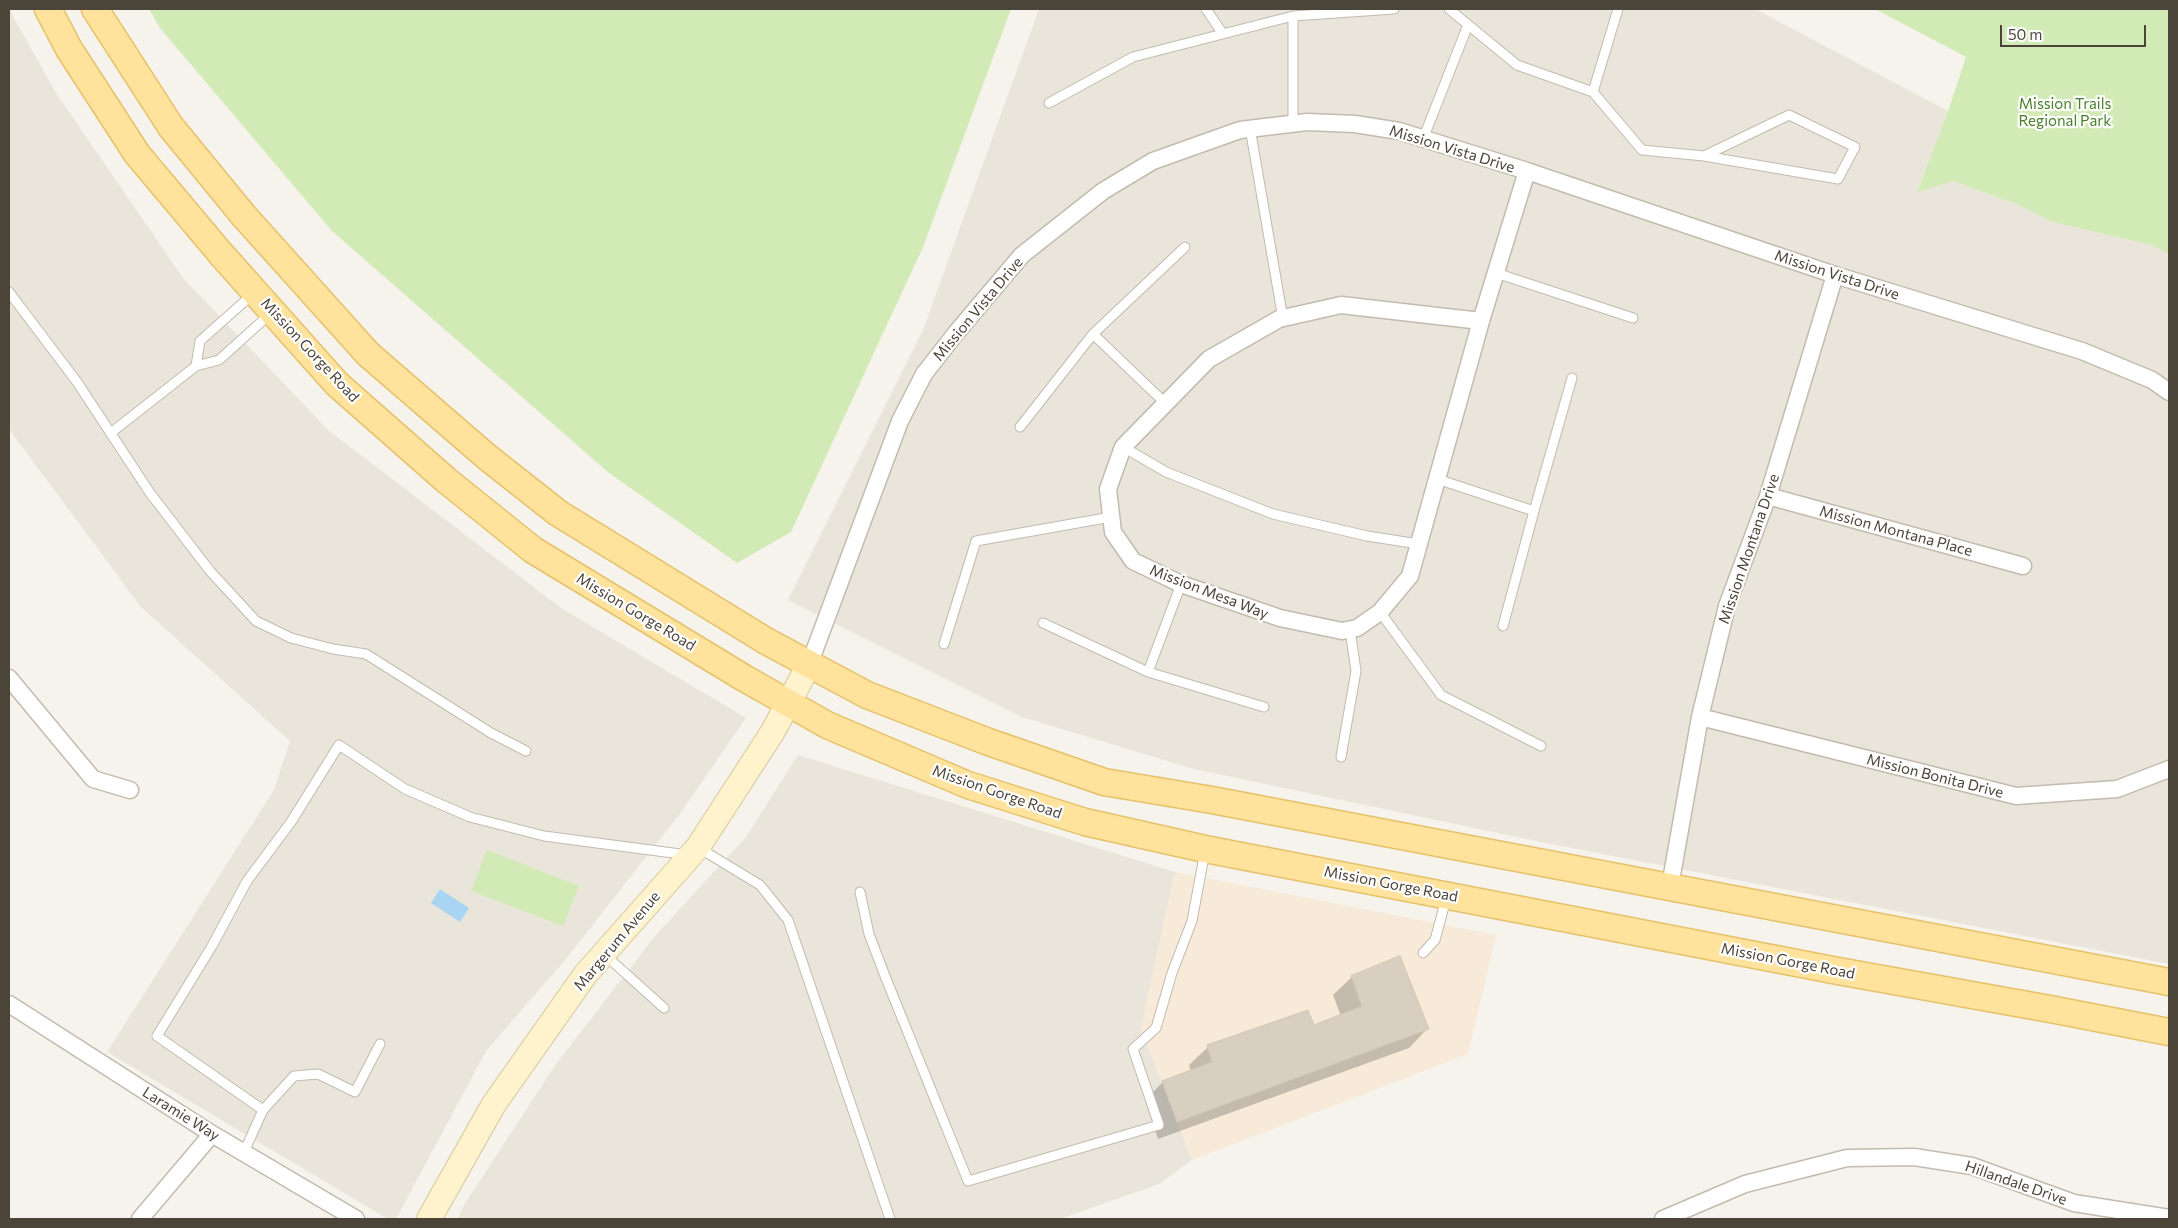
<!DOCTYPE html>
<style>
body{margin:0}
#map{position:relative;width:2178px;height:1228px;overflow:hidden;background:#f6f3ec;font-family:Commissioner,sans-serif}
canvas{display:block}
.frame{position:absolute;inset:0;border:10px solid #4b4439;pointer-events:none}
.scale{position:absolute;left:2000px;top:25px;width:146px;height:22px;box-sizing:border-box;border:2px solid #4b4439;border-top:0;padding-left:6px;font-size:15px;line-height:18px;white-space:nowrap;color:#4b4439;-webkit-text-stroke:4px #fff;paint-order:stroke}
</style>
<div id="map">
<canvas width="2178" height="1228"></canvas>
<div class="frame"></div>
<div class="scale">50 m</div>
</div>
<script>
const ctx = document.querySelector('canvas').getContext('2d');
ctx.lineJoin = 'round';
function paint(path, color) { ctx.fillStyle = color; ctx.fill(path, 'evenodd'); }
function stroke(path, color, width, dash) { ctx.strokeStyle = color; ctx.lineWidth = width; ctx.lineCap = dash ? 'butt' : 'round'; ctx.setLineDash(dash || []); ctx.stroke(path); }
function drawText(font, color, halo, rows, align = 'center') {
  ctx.font = font + ' Commissioner,sans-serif'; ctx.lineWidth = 4.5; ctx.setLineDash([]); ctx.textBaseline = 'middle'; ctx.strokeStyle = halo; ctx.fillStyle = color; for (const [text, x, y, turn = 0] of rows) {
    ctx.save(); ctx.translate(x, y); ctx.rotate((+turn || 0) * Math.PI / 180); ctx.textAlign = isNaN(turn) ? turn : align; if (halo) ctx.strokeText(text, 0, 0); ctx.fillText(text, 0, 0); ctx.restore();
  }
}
const residential = new Path2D(`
 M 9,9 L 56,93 L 183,278 L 328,430 L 561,608 L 746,718 L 679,815 L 565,960 L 486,1051 L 396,1219 L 388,1219 L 107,1052 L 274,790 L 290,741 L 141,607 L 9,429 Z
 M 1039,9 L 1755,9 L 1948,111 L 1917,191 L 1953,181 L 2016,204 L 2053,222 L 2151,245 L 2169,254 L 2169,964 L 1541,842 L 1194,769 L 1022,717 L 788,600 L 923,330 Z
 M 798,755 L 1175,872 L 1141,1029 L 1192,1160 L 1159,1184 L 1060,1219 L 457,1219 L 466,1202 L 556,1064 L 655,936 L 746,837 Z`);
const commercial = new Path2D(`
 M 1175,872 L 1496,935 L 1468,1054 L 1192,1160 L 1141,1029 Z`);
const green = new Path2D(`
 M 149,9 L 1011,9 L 923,247 L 791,532 L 737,563 L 609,473 L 332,231 L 160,28 Z
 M 1875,9 L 2169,9 L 2169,254 L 2151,245 L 2053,222 L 2016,204 L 1953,181 L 1917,192 L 1948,111 L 1966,57 Z
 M 487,850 L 579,886 L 563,926 L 471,891 Z`);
const water = new Path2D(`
 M 440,889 L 469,908 L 460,922 L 431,903 Z`);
const shadow = new Path2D(`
 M 1352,977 L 1427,1029 L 1409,1048 L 1158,1139 L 1145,1100 L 1163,1082 L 1191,1071 L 1189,1065 L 1208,1047 L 1313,1026 L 1341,1016 L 1333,995 Z`);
const building = new Path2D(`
 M 1400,956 L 1429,1029 L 1177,1122 L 1162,1081 L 1212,1062 L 1207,1045 L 1308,1010 L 1314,1025 L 1362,1006 L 1351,976 Z`);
const lane = new Path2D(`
 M 1206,9 L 1223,34
 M 1449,9 L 1517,65 L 1593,92 L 1642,150 L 1704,156 L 1838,179 L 1855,147 L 1789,115 L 1704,156
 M 1293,16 L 1394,9
 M 1593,92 L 1618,9
 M 1049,103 L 1133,57 L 1293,16 L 1293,124
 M 1250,128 L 1283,319
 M 1423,139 L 1468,25
 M 1496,273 L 1633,318
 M 9,292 L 77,382 L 150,493 L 210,571 L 256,621 L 291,638 L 333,649 L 366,654 L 491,733 L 526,751
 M 196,366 L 200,341 L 254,293
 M 1165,403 L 1093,334 L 1185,247
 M 1020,427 L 1093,334
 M 112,432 L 196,366 L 219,360 L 270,314
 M 1123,447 L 1166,472 L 1273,514 L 1367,536 L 1419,544
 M 1437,479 L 1534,511 L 1503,626
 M 1534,511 L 1572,378
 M 1380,612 L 1441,695 L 1541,746
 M 1043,623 L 1148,672 L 1264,707
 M 944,644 L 976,541 L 1111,517
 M 1148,672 L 1181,584
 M 1341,757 L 1356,671 L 1350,630
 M 699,848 L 760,885 L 788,920 L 890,1219
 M 860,892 L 869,934 L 885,976 L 968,1181 L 1159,1125 L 1133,1049 L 1156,1028 L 1172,973 L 1192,921 L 1205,851
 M 1423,953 L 1435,940 L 1446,899
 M 604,954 L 664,1008
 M 380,1044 L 355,1092 L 318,1074 L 294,1076 L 263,1110 L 157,1036 L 212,946 L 247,881 L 291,822 L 339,745 L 405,789 L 470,817 L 544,836 L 688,855
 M 244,1152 L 263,1110`);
const street = new Path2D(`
 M 1341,305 L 1481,321 L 1410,576 L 1380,612 L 1357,628 L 1342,631 L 1280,618 L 1181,584 L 1133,561 L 1113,532 L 1108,489 L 1123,447 L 1209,359 L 1279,319 Z
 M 1481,321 L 1527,171
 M 1768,496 L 2023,566
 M 809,665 L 900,421 L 924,374 L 956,333 L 1022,255 L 1103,191 L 1153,161 L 1240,130 L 1307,122 L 1355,124 L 1399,131 L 1527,171 L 1835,275 L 2082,351 L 2152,380 L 2169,392
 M 9,678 L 93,779 L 130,790
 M 1700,717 L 2016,796 L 2117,789 L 2169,769
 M 1670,886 L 1700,717 L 1727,606 L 1768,496 L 1835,275
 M 9,1004 L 212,1134 L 356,1219
 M 140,1219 L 212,1134
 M 1663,1219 L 1745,1184 L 1847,1158 L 1914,1157 L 1972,1166 L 2074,1203 L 2169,1218`);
const secondary = new Path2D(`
 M 429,1219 L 494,1104 L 585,975 L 698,847 L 772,733 L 809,665`);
const primary = new Path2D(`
 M 48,9 L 69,49 L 137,154 L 221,254 L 337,384 L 446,480 L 533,550 L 744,678 L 827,725 L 968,785 L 1085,822 L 1205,849 L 1838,971 L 2050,1009 L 2169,1032
 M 95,9 L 171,127 L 244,216 L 368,354 L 487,457 L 558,513 L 766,641 L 867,695 L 986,741 L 1104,782 L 1212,800 L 2169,982`);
const parkNames = [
 ["Mission Trails",2065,104],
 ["Regional Park",2065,121]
];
const streetNames = [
 ["Mission Vista Drive",1452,149,17],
 ["Mission Vista Drive",1837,275,18],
 ["Mission Vista Drive",978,309,-50],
 ["Mission Gorge Road",310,350,47],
 ["Mission Montana Place",1896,531,15],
 ["Mission Montana Drive",1749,549,-71],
 ["Mission Mesa Way",1209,592,21],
 ["Mission Gorge Road",636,612,31],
 ["Mission Bonita Drive",1935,776,14],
 ["Mission Gorge Road",997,792,19],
 ["Mission Gorge Road",1391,884,11],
 ["Margerum Avenue",617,941,-50],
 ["Mission Gorge Road",1788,961,11],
 ["Laramie Way",181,1114,32],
 ["Hillandale Drive",2016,1183,19]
];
paint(residential, '#eae5da');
paint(commercial, '#f7ead8');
paint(green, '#d2eab5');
paint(water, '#a9d4f2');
paint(shadow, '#0003');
paint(building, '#d8cfc1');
stroke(building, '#d3c7b4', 1);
stroke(lane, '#c2bbae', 11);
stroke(street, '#c2bbae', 19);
stroke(secondary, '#d6c79b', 26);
stroke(primary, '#e6c16a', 29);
stroke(lane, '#fff', 9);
stroke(street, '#fff', 16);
stroke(secondary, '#fff3cd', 24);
stroke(primary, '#ffe39c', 26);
drawText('15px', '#4a7f2a', '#fff', parkNames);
drawText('15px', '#4b4439', '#fff', streetNames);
</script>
